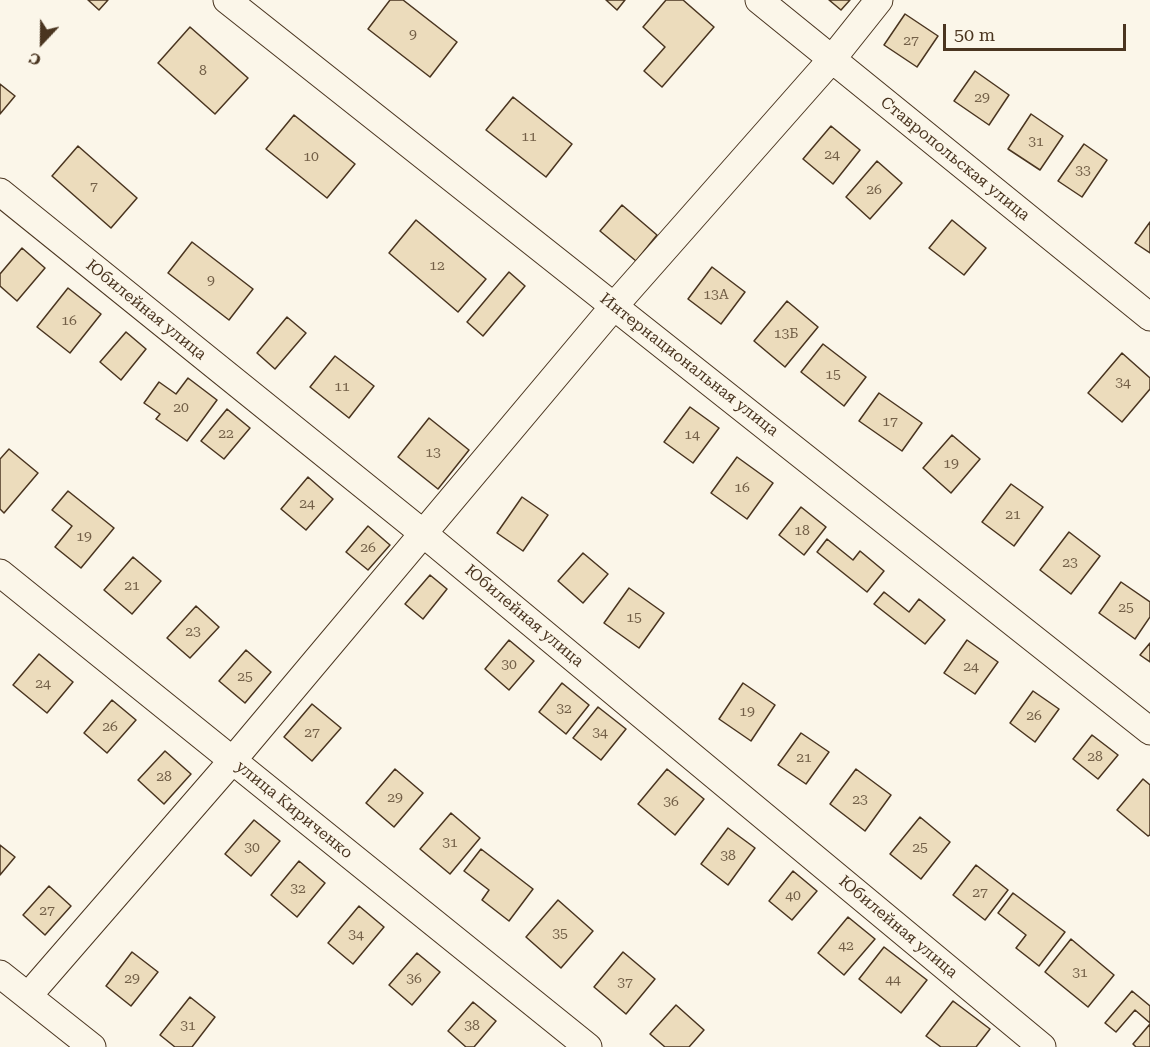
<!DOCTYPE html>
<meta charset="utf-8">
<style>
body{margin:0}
#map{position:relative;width:1150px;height:1047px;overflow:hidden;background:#fbf6e9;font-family:"Roboto Serif",serif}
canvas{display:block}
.north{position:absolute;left:12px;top:12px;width:60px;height:60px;-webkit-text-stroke:4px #fbf6e9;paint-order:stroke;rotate:202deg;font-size:16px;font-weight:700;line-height:24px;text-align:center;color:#4a3520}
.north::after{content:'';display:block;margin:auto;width:21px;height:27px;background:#4a3520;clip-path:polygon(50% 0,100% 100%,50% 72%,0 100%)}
.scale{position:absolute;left:943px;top:24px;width:183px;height:27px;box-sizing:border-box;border:3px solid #4a3520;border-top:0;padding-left:8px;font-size:18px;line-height:21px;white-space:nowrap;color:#4a3520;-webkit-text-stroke:4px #fbf6e9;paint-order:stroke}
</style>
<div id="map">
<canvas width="1150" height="1047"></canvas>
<div class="north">С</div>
<div class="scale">50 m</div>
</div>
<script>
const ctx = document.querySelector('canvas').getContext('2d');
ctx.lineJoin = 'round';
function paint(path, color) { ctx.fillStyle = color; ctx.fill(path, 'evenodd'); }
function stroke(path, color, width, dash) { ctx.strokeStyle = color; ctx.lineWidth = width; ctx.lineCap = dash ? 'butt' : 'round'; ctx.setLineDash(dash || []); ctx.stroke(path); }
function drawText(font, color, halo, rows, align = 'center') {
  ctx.font = font + ' "Roboto Serif",serif'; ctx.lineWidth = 4.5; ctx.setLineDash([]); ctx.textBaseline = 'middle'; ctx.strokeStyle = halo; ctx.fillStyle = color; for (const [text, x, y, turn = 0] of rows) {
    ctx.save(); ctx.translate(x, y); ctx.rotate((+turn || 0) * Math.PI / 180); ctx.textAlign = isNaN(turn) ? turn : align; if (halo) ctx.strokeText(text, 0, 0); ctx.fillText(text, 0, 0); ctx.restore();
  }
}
const building = new Path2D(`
 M 88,0 L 108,0 L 99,10 Z
 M 390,0 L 403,0 L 457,42 L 430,77 L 368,29 Z
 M 606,0 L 625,0 L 617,10 Z
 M 666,0 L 683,0 L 714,27 L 662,87 L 644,71 L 665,47 L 643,27 Z
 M 829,0 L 850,0 L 841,10 Z
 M 905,14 L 938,36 L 917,67 L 884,45 Z
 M 190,27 L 248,78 L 215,114 L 158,63 Z
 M 975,71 L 1009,95 L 989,125 L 954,101 Z
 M 0,84 L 15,96 L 0,114 Z
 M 513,97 L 572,144 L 546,177 L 486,130 Z
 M 1031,114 L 1063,136 L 1040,170 L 1008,149 Z
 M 294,115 L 355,164 L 327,198 L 266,149 Z
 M 831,126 L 860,150 L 833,184 L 803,159 Z
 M 1084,144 L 1107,160 L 1082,197 L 1058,181 Z
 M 78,146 L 137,198 L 111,228 L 52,176 Z
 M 877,161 L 902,183 L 870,219 L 846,197 Z
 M 622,205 L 657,235 L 636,261 L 600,231 Z
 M 416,220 L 486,279 L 458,312 L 389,253 Z
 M 952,220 L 986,248 L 964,275 L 929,248 Z
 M 1150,222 L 1150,253 L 1135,243 Z
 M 192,242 L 253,289 L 229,320 L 168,273 Z
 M 22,248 L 45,268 L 17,301 L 0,286 L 0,274 Z
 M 712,267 L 745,292 L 721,324 L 688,299 Z
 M 509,272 L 525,286 L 483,336 L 467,322 Z
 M 68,288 L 101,314 L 70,353 L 37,327 Z
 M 787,301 L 818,327 L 785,367 L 754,341 Z
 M 287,317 L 306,333 L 275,369 L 257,353 Z
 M 126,332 L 146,349 L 121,380 L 100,362 Z
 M 823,344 L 866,377 L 844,406 L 801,372 Z
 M 1122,353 L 1150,378 L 1150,389 L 1122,422 L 1088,393 Z
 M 335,356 L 374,386 L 349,418 L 310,387 Z
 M 188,378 L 217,400 L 187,441 L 156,419 L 160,414 L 144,403 L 159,382 L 176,394 Z
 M 879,393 L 922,423 L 902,451 L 859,421 Z
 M 690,407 L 719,428 L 693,463 L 664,442 Z
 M 227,409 L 250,428 L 224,459 L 201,441 Z
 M 429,418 L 469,450 L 438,489 L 398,457 Z
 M 952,435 L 980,459 L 951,493 L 923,468 Z
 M 9,449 L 38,473 L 4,513 L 0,509 L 0,459 Z
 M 737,457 L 773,483 L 747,519 L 711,493 Z
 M 308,477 L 333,499 L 306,530 L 281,509 Z
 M 1011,484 L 1043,507 L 1014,546 L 982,522 Z
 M 68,491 L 114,528 L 81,568 L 55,547 L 72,526 L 52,510 Z
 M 522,497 L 548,515 L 523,551 L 497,533 Z
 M 801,507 L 826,527 L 804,555 L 779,535 Z
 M 368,526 L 390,545 L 368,570 L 346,552 Z
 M 1069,532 L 1100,556 L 1071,594 L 1040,570 Z
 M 827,539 L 853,560 L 860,551 L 884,571 L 867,592 L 817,552 Z
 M 583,553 L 608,574 L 583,603 L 558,581 Z
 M 133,557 L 161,581 L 132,614 L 104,590 Z
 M 430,575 L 447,589 L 423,619 L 405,604 Z
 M 1121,582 L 1150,602 L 1150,617 L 1135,639 L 1099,613 Z
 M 629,588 L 664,613 L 639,648 L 604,623 Z
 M 884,592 L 909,612 L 919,599 L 945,620 L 925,644 L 874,604 Z
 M 196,606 L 219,627 L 190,658 L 167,638 Z
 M 509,640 L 534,661 L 509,690 L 485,669 Z
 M 967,640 L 998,662 L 975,694 L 944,673 Z
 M 1150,643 L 1150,662 L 1140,655 Z
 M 246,650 L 271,672 L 245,703 L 219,681 Z
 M 39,654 L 73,682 L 47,713 L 13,685 Z
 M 562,683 L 589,705 L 566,734 L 539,712 Z
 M 743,683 L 775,705 L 751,741 L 719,719 Z
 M 1033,691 L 1059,709 L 1035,742 L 1010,723 Z
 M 112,700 L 136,720 L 107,753 L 84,733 Z
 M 312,704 L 341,728 L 312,761 L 284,737 Z
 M 598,707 L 626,729 L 601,760 L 573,738 Z
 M 801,733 L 829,752 L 806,784 L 778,765 Z
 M 1092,735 L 1118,755 L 1098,779 L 1073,759 Z
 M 165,751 L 191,774 L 164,804 L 138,780 Z
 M 395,769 L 423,793 L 394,827 L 366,803 Z
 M 667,769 L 704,799 L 675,835 L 638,804 Z
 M 856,769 L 891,795 L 865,831 L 830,804 Z
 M 1143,779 L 1150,785 L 1150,835 L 1148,836 L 1117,810 Z
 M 451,813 L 480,838 L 450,874 L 420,849 Z
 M 920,817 L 950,842 L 921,879 L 890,854 Z
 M 254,820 L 280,841 L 251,876 L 225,854 Z
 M 728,828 L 755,848 L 728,885 L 701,864 Z
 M 0,845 L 15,857 L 0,875 Z
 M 481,849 L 533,889 L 509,921 L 482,900 L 489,890 L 464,871 Z
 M 299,861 L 325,883 L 297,917 L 271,895 Z
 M 976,865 L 1008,890 L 985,920 L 953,895 Z
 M 793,871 L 817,891 L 792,920 L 769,901 Z
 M 49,886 L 71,906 L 45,935 L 23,915 Z
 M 1013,893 L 1065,932 L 1039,966 L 1016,948 L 1026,935 L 998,913 Z
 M 558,900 L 593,931 L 561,968 L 526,937 Z
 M 359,906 L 384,927 L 353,964 L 328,943 Z
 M 848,917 L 875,939 L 844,975 L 818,953 Z
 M 1071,939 L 1114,975 L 1088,1007 L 1045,972 Z
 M 884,947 L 927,980 L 901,1013 L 859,979 Z
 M 132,952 L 158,972 L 131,1006 L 106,986 Z
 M 623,952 L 655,979 L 626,1014 L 594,987 Z
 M 417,953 L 440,972 L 412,1005 L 389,985 Z
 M 1132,991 L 1150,1006 L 1150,1023 L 1135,1010 L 1116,1032 L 1105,1023 Z
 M 190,997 L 215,1017 L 192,1047 L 175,1047 L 160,1035 Z
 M 953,1001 L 990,1029 L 976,1047 L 941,1047 L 926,1036 Z
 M 473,1002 L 496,1021 L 474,1047 L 466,1047 L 448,1031 Z
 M 676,1005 L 704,1030 L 689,1047 L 665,1047 L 650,1034 Z
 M 1150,1024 L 1150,1047 L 1136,1047 L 1133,1044 Z`);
const minor = new Path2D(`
 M 227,0 L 1150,731
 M 759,0 L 1150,317
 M 0,192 L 424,534 L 1042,1047
 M 0,573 L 588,1047
 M 0,974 L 92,1047
 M 28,996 L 232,761 L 615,305 L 832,59 L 879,0`);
const numberNames = [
 ["9",413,35],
 ["27",911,41],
 ["8",203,71],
 ["29",982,98],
 ["11",529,137],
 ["31",1036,142],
 ["24",832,155],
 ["10",311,157],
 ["33",1083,171],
 ["7",94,187],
 ["26",874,190],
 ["12",437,266],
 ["9",211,281],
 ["13А",716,295],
 ["16",69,321],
 ["13Б",786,334],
 ["15",833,375],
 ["34",1123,383],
 ["11",342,387],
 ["20",181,408],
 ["17",890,422],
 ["22",226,434],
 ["14",692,435],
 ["13",433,453],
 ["19",951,464],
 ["16",742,488],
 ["24",307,504],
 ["21",1013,515],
 ["18",802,531],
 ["19",84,537],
 ["26",368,548],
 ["23",1070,563],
 ["21",132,586],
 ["25",1126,608],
 ["15",634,618],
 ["23",193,632],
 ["30",509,665],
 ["24",971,667],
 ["25",245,677],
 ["24",43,684],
 ["32",564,709],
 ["19",747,712],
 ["26",1034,716],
 ["26",110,727],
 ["27",312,733],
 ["34",600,733],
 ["28",1095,757],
 ["21",804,758],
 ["28",164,777],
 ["29",395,798],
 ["23",860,800],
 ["36",671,802],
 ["31",450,843],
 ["30",252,848],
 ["25",920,848],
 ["38",728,856],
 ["32",298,889],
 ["27",980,893],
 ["40",793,896],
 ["27",47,911],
 ["35",560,934],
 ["34",356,935],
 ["42",846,946],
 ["31",1080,973],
 ["29",132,979],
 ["36",414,979],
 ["44",893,980],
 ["37",625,983],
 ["31",188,1026],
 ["38",472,1026]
];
const streetNames = [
 ["Ставропольская улица",955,159,39],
 ["Юбилейная улица",146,310,39],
 ["Интернациональная улица",689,365,38],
 ["Юбилейная улица",524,616,40],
 ["улица Кириченко",294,810,39],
 ["Юбилейная улица",898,927,40]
];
paint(building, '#ecdcbc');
stroke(building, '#4a3520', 1.5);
stroke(minor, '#4a3520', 29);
stroke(minor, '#fbf6e9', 27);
drawText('14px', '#725f47', null, numberNames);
drawText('16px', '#4a3520', '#fbf6e9', streetNames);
</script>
